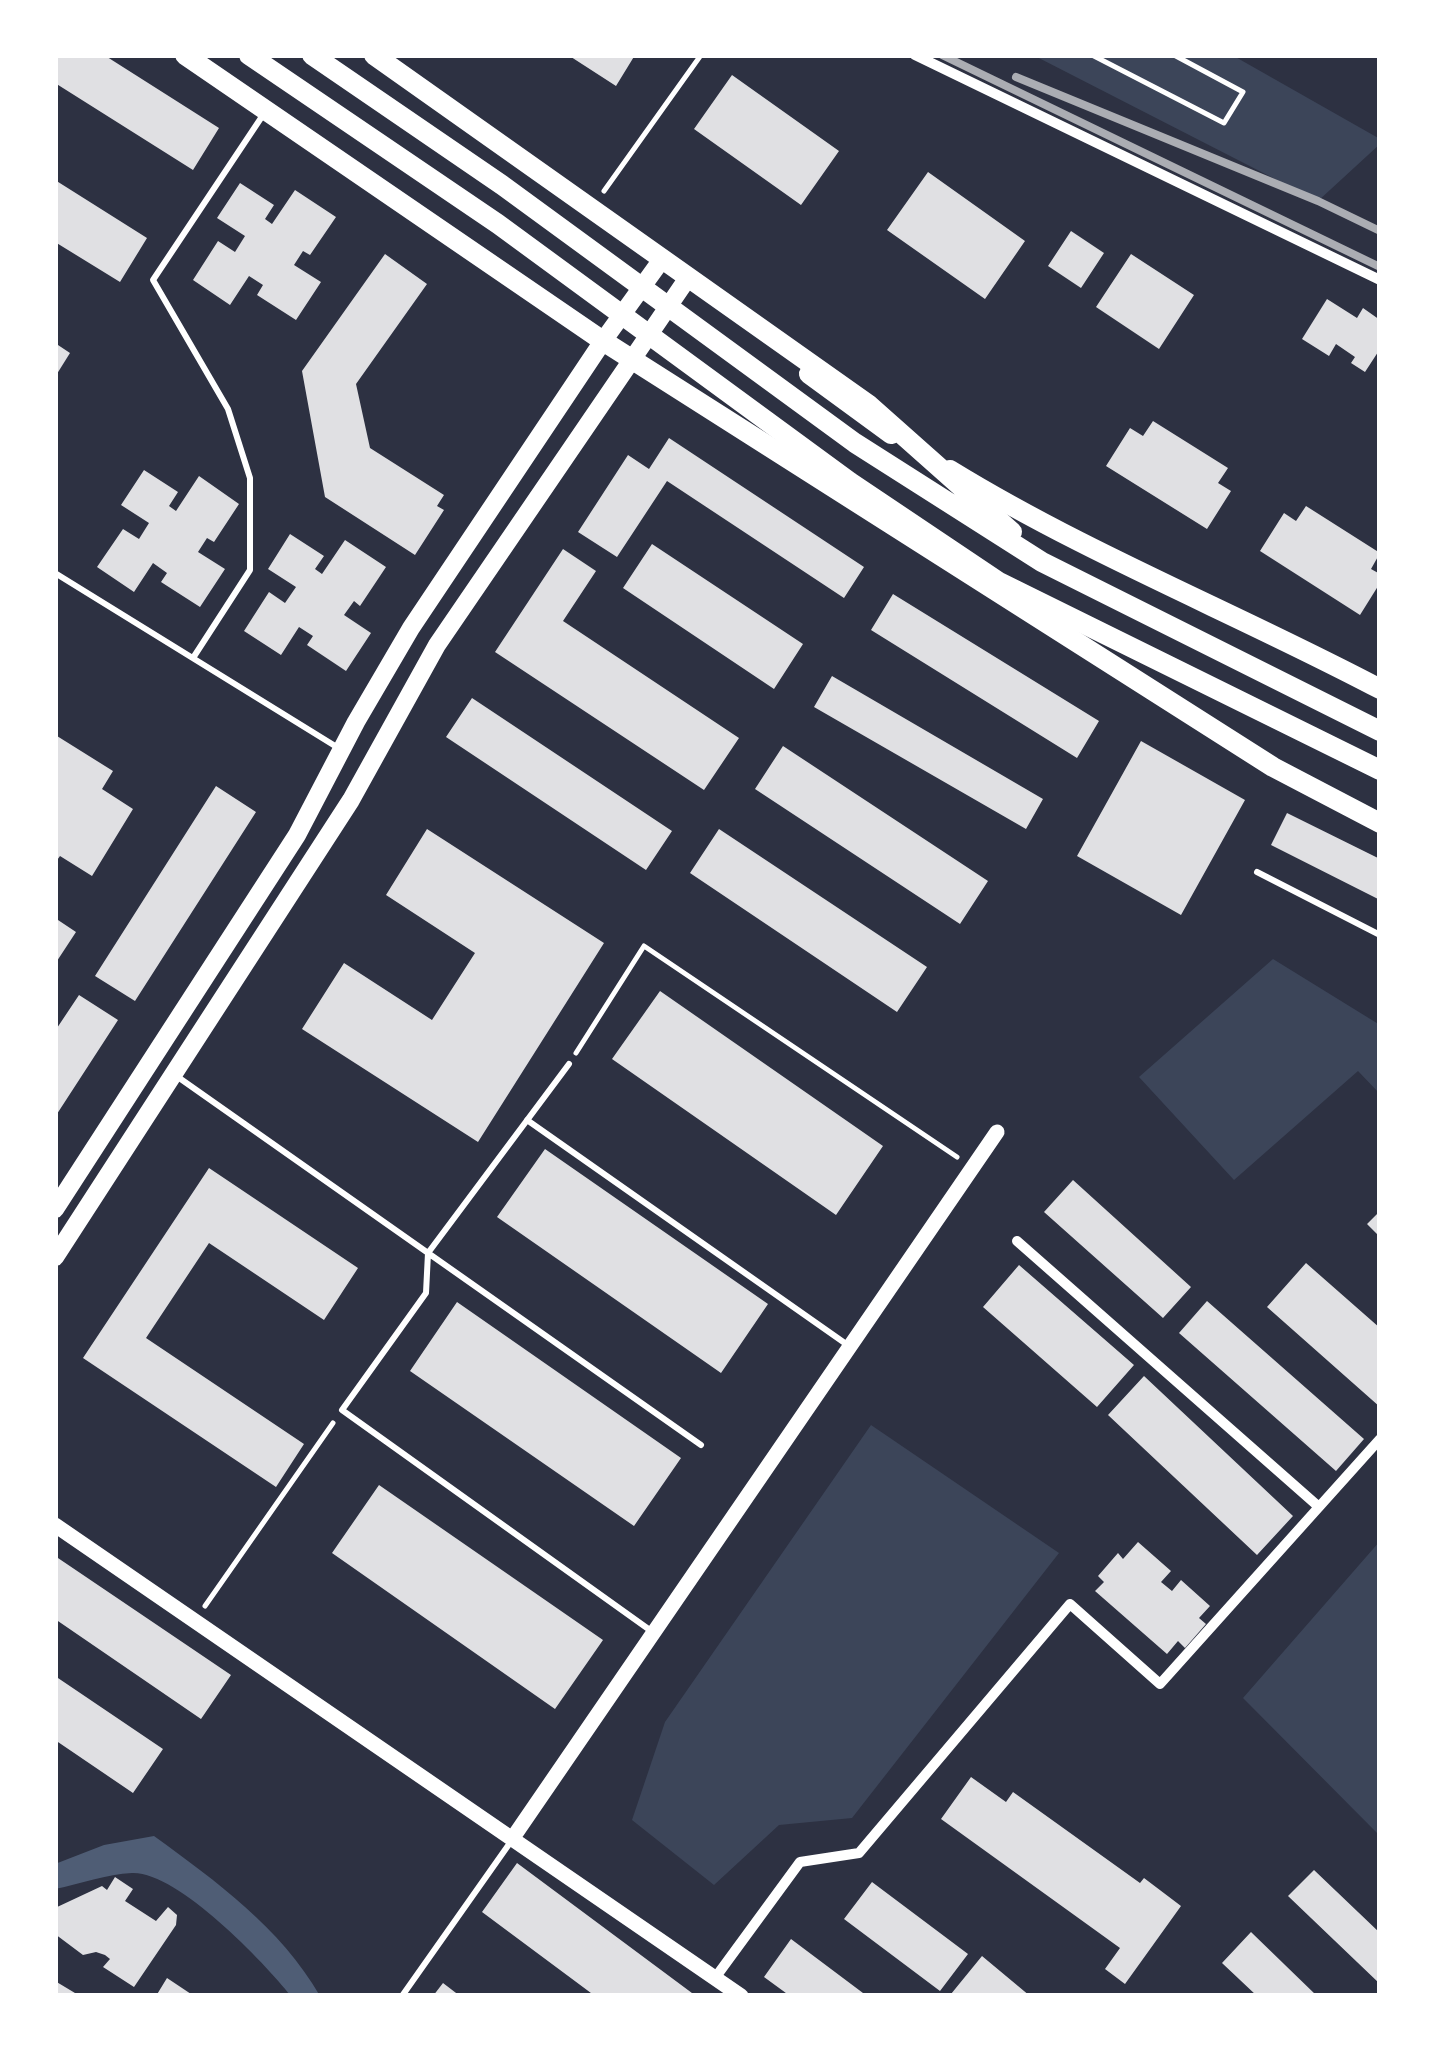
<!DOCTYPE html>
<style>
body{margin:0}
#map{position:relative;width:1435px;height:2051px;overflow:hidden;background:#2d3142;font-family:Arial,sans-serif}
canvas{display:block}
.frame{position:absolute;inset:0;border:58px solid #fff;pointer-events:none}
</style>
<div id="map">
<canvas width="1435" height="2051"></canvas>
<div class="frame"></div>
</div>
<script>
const ctx = document.querySelector('canvas').getContext('2d');
ctx.lineJoin = 'round';
function paint(path, color) { ctx.fillStyle = color; ctx.fill(path, 'evenodd'); }
function stroke(path, color, width, dash) { ctx.strokeStyle = color; ctx.lineWidth = width; ctx.lineCap = dash ? 'butt' : 'round'; ctx.setLineDash(dash || []); ctx.stroke(path); }
const green = new Path2D(`
 M 1033,55 L 1232,55 L 1380,139 L 1380,144 L 1318,201 Z
 M 1273,959 L 1380,1025 L 1380,1094 L 1358,1071 L 1234,1180 L 1139,1077 Z
 M 871,1425 L 1059,1553 L 852,1818 L 779,1825 L 714,1885 L 632,1820 L 665,1722 Z
 M 1380,1541 L 1380,1836 L 1243,1698 Z`);
const water = new Path2D(`
 M 154,1836 C 217,1882 280,1927 320,1996 L 291,1996 C 264,1962 177,1871 132,1873 C 107,1874 80,1884 55,1889 L 55,1864 L 104,1845 Z`);
const building = new Path2D(`
 M 55,55 L 104,55 L 219,128 L 193,170 L 55,83 Z
 M 568,55 L 635,55 L 616,86 Z
 M 732,75 L 839,151 L 801,205 L 694,129 Z
 M 928,172 L 1025,241 L 985,299 L 887,230 Z
 M 55,180 L 147,238 L 120,282 L 55,242 Z
 M 240,183 L 274,205 L 265,219 L 272,224 L 295,190 L 336,217 L 310,255 L 303,251 L 294,265 L 321,282 L 296,320 L 257,295 L 263,285 L 249,276 L 230,305 L 193,280 L 218,241 L 235,252 L 245,236 L 217,218 Z
 M 1071,231 L 1104,253 L 1081,288 L 1048,266 Z
 M 385,254 L 427,284 L 356,384 L 370,448 L 444,495 L 437,506 L 444,510 L 415,555 L 325,497 L 302,371 Z
 M 1131,254 L 1194,295 L 1159,349 L 1096,307 Z
 M 1327,299 L 1357,318 L 1363,308 L 1380,320 L 1380,349 L 1365,372 L 1351,363 L 1355,357 L 1336,344 L 1329,356 L 1302,339 Z
 M 55,343 L 70,353 L 55,377 Z
 M 1153,421 L 1228,468 L 1218,483 L 1231,491 L 1207,529 L 1106,466 L 1130,428 L 1143,436 Z
 M 669,438 L 864,567 L 844,598 L 667,481 L 617,557 L 578,532 L 628,455 L 649,469 Z
 M 144,470 L 178,492 L 169,506 L 176,511 L 199,476 L 239,504 L 214,542 L 207,538 L 198,552 L 225,569 L 200,607 L 161,582 L 167,573 L 153,563 L 134,592 L 97,567 L 123,529 L 139,539 L 149,523 L 121,505 Z
 M 1306,506 L 1380,553 L 1371,569 L 1380,574 L 1380,583 L 1360,615 L 1260,551 L 1284,513 L 1296,521 Z
 M 290,534 L 324,556 L 315,569 L 322,574 L 345,540 L 386,567 L 360,606 L 354,601 L 344,615 L 371,633 L 346,671 L 307,645 L 313,636 L 299,627 L 281,655 L 244,631 L 269,592 L 285,603 L 296,587 L 268,569 Z
 M 652,544 L 803,644 L 774,689 L 623,588 Z
 M 563,549 L 596,571 L 563,621 L 739,738 L 704,790 L 495,652 Z
 M 893,594 L 1099,721 L 1077,758 L 871,630 Z
 M 832,676 L 1043,799 L 1026,829 L 814,707 Z
 M 472,698 L 672,831 L 646,870 L 446,737 Z
 M 57,736 L 113,771 L 102,789 L 133,809 L 92,876 L 60,856 L 55,863 Z
 M 1141,741 L 1245,800 L 1181,915 L 1077,856 Z
 M 783,746 L 988,881 L 960,924 L 755,789 Z
 M 216,786 L 256,812 L 135,1001 L 95,976 Z
 M 1287,813 L 1380,859 L 1380,900 L 1271,845 Z
 M 427,829 L 604,943 L 478,1142 L 302,1029 L 344,963 L 432,1020 L 475,953 L 386,895 Z
 M 719,829 L 927,967 L 897,1012 L 690,873 Z
 M 55,918 L 76,932 L 55,964 Z
 M 660,991 L 883,1146 L 836,1215 L 612,1059 Z
 M 79,995 L 118,1020 L 55,1117 L 55,1031 Z
 M 545,1149 L 768,1304 L 721,1373 L 497,1217 Z
 M 209,1168 L 358,1268 L 324,1320 L 209,1243 L 146,1338 L 304,1444 L 276,1487 L 83,1358 Z
 M 1073,1180 L 1191,1287 L 1163,1318 L 1044,1212 Z
 M 1380,1211 L 1380,1237 L 1367,1224 Z
 M 1306,1263 L 1380,1328 L 1380,1407 L 1267,1307 Z
 M 1019,1265 L 1134,1365 L 1097,1407 L 983,1307 Z
 M 1207,1301 L 1364,1439 L 1336,1471 L 1179,1333 Z
 M 457,1302 L 681,1458 L 634,1526 L 410,1371 Z
 M 1144,1376 L 1293,1516 L 1257,1555 L 1108,1415 Z
 M 379,1485 L 603,1640 L 555,1709 L 332,1553 Z
 M 1138,1542 L 1171,1571 L 1161,1582 L 1172,1591 L 1181,1580 L 1210,1606 L 1199,1618 L 1206,1624 L 1185,1648 L 1178,1641 L 1167,1654 L 1095,1591 L 1104,1582 L 1098,1576 L 1118,1553 L 1123,1559 Z
 M 55,1556 L 231,1675 L 201,1719 L 55,1619 Z
 M 55,1676 L 163,1749 L 133,1793 L 55,1740 Z
 M 971,1777 L 1006,1802 L 1013,1792 L 1140,1883 L 1144,1878 L 1181,1906 L 1125,1984 L 1105,1969 L 1120,1948 L 941,1819 Z
 M 517,1863 L 696,1996 L 595,1996 L 482,1912 Z
 M 1314,1870 L 1380,1933 L 1380,1984 L 1288,1896 Z
 M 115,1877 L 133,1889 L 125,1901 L 156,1921 L 168,1907 L 177,1915 L 176,1925 L 134,1987 L 103,1967 L 110,1959 L 105,1955 L 96,1952 L 83,1955 L 55,1934 L 55,1908 L 102,1886 L 107,1890 Z
 M 872,1882 L 968,1954 L 940,1991 L 844,1919 Z
 M 1251,1932 L 1317,1996 L 1257,1996 L 1222,1963 Z
 M 791,1939 L 867,1996 L 790,1996 L 764,1977 Z
 M 982,1956 L 1030,1996 L 954,1996 L 951,1994 Z
 M 167,1978 L 194,1996 L 156,1996 Z
 M 55,1981 L 80,1996 L 55,1996 Z
 M 443,1983 L 460,1996 L 433,1996 Z`);
const path = new Path2D(`
 M 1092,55 L 1224,123 L 1243,92 L 1174,55
 M 604,191 L 701,55
 M 576,1053 L 644,946 L 957,1157
 M 205,1606 L 333,1423`);
const service = new Path2D(`
 M 55,573 L 340,749
 M 193,658 L 250,570 L 250,478 L 228,409 L 153,280 L 263,115
 M 1257,872 L 1380,935
 M 569,1064 L 428,1253 L 426,1293 L 342,1410 L 654,1633
 M 175,1075 L 701,1445
 M 527,1120 L 849,1346
 M 402,1996 L 512,1840`);
const minor = new Path2D(`
 M 915,55 L 1380,280
 M 1017,1241 L 1319,1507
 M 715,1978 L 800,1862 L 859,1853 L 1070,1604 L 1160,1684 L 1380,1439`);
const tertiary = new Path2D(`
 M 55,1525 L 741,1996
 M 512,1839 L 997,1132`);
const secondary = new Path2D(`
 M 55,1209 L 297,835 L 356,722 L 411,628 L 603,341 L 660,262
 M 55,1257 L 351,800 L 437,645 L 685,282`);
const primary = new Path2D(`
 M 185,55 L 603,341 L 1273,767 L 1380,823
 M 809,374 L 891,434
 M 950,470 C 1087,554 1238,614 1380,689`);
const trunk = new Path2D(`
 M 249,55 L 498,224 L 850,482 L 999,582 L 1380,770
 M 312,55 L 502,185 L 855,443 L 1042,562 L 1380,731
 M 374,55 L 869,405 L 1012,532`);
const rail = new Path2D(`
 M 942,55 L 1380,267
 M 1016,77 L 1318,201 L 1380,231`);
paint(green, '#3c4559');
paint(water, '#4f5d75');
paint(building, '#e0e0e3');
stroke(path, '#fff', 5);
stroke(service, '#fff', 6);
stroke(minor, '#fff', 10);
stroke(tertiary, '#fff', 15);
stroke(secondary, '#fff', 18);
stroke(primary, '#fff', 20);
stroke(trunk, '#fff', 20);
stroke(rail, '#abadb3', 8);
</script>
